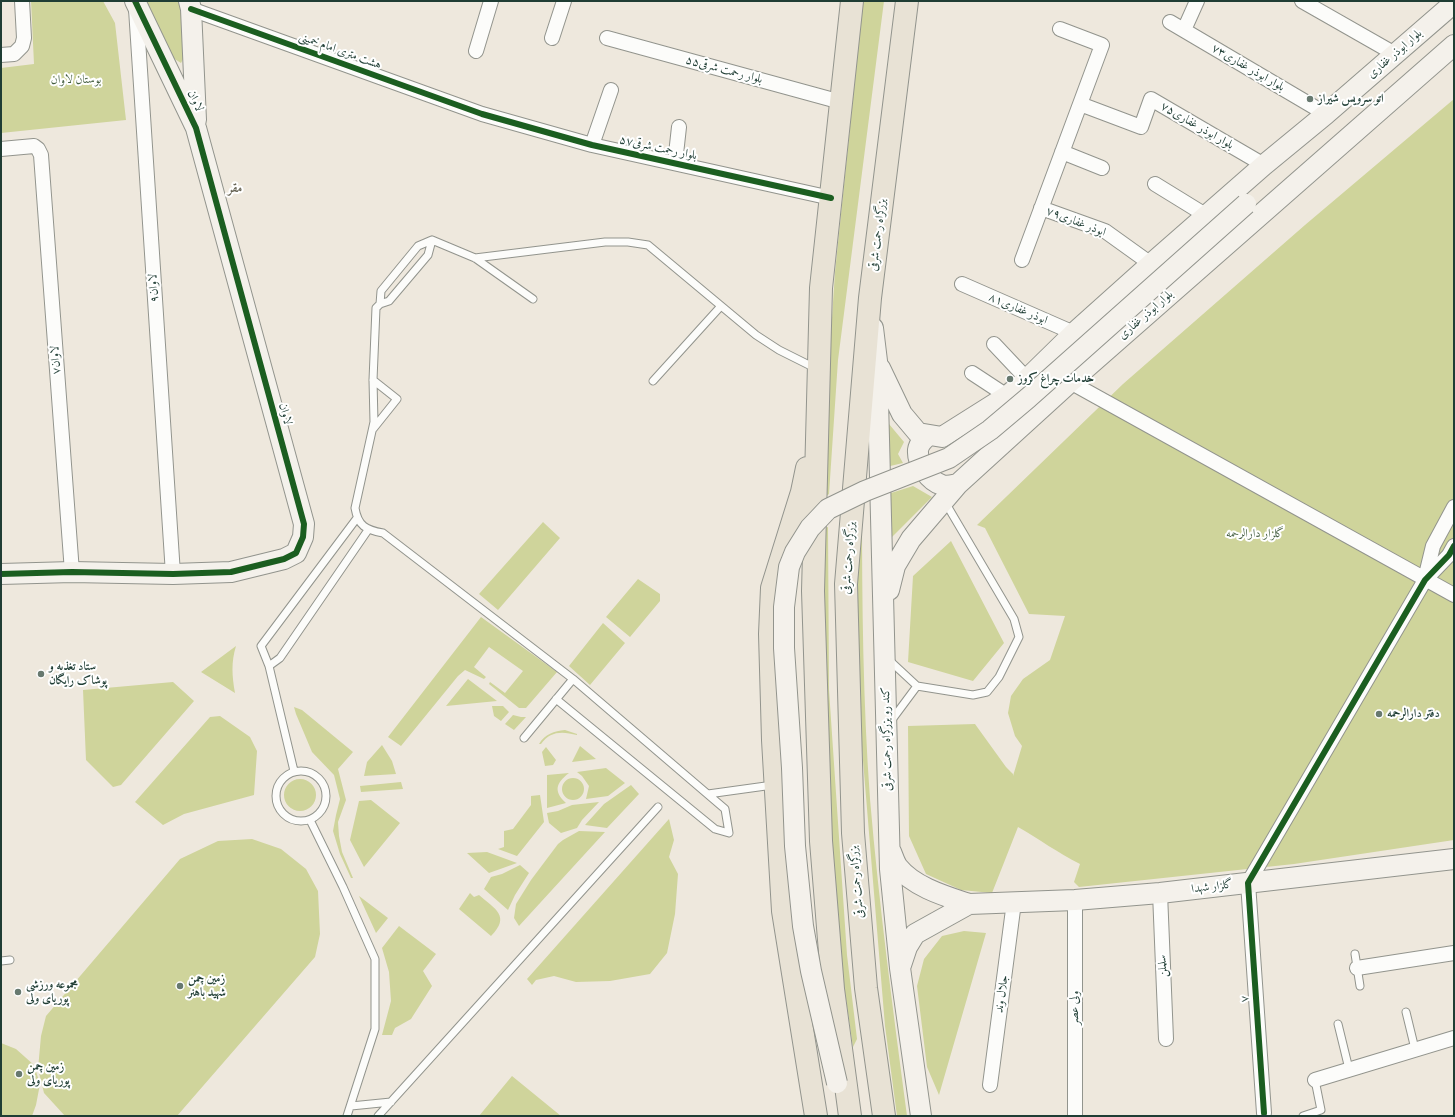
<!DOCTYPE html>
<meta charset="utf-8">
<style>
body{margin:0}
#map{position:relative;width:1455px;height:1117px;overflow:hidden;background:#eee8dd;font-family:"IM FELL Great Primer",serif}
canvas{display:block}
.frame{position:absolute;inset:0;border:2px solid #1f3d34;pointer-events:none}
</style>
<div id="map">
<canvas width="1455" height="1117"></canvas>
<div class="frame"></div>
</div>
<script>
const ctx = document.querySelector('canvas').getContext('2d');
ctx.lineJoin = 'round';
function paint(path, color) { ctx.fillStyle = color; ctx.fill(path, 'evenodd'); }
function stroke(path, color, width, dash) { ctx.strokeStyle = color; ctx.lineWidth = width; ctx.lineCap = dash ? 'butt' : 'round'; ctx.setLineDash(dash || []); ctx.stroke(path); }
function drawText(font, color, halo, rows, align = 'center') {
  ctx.font = font + ' "IM FELL Great Primer",Amiri,serif'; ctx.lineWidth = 4; ctx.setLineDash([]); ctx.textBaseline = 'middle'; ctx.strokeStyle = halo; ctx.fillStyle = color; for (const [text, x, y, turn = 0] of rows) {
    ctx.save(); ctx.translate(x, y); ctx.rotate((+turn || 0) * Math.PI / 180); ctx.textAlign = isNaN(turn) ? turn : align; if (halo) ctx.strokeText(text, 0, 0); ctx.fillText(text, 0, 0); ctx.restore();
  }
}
const green = new Path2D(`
 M 31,1 L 103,1 L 115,23 L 126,120 L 1,133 L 1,68 L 34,64 Z
 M 143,1 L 179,1 L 182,20 L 184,57 L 181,63 L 173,58 Z
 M 863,1 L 884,1 L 838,360 L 829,494 L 820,501 L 835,272 Z
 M 1454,99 L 1454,840 L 1294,864 L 1079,887 L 1074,882 L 1080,864 C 1058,853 1039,839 1018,827 L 992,893 L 961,890 L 926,874 L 909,836 L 908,726 L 975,724 L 1006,767 L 1013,774 L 1013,776 L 1022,746 L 1015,736 L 1008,713 L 1011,696 L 1023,679 L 1050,660 L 1065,616 L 1029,614 L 985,528 L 977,525 L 1123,384 L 1305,225 Z
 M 889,424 L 904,442 L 898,454 L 903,463 L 886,467 Z
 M 913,486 L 932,497 L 888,541 L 888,494 Z
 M 862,507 C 862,604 863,702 870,799 C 879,905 893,1010 907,1116 L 897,1116 L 885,1026 L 859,712 L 856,545 Z
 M 543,522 L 560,538 L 498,610 L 479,594 Z
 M 828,527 L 829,690 L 847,955 L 857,1039 L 853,1047 L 837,938 L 820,658 L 821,529 Z
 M 951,541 L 1004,643 L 973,681 L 908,662 L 913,576 Z
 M 638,579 L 660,594 L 660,601 L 630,637 L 606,617 Z
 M 481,617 L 557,672 L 526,708 L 519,708 L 489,684 L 490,682 L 505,693 L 523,671 L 489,647 L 474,667 L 486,677 L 484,679 L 465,670 L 458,676 L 401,746 L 388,737 Z
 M 603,623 L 625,643 L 590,685 L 569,666 Z
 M 236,646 C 231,662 232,676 235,693 L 201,672 Z
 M 468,679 L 497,701 L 446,706 Z
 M 173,682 L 194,701 L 121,785 L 113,787 L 86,760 L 83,690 Z
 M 492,706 L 503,706 L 509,712 L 501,721 L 494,716 Z
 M 294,707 L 302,710 L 353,752 L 338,769 L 346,800 L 338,822 L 339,836 L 342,852 L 353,878 L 351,878 L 340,854 L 333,831 L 336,815 L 340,799 L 334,775 L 312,752 L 296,714 Z
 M 513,715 L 521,717 L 526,717 L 514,730 L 505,724 Z
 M 220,716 L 250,737 L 257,751 L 254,795 L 184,814 L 163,825 L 135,802 L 210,717 Z
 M 565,730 L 577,734 L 577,735 C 562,731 550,731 541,744 L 539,744 C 545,734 554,731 565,730 Z
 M 382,745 L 392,761 L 396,774 L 364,776 L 367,762 Z
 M 580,746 L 596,759 L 572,762 Z
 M 546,747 L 556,760 L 553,765 L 545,766 L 542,752 Z
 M 606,768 L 625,783 L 608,796 L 586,799 L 589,786 L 582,776 L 577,772 Z
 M 569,773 C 556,783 553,791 566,803 L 547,808 L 547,775 Z
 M562 789a11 11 0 1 1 22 0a11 11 0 1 1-22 0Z
 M284 795a16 16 0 1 1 32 0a16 16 0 1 1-32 0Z
 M 401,782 L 403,789 L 361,792 L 360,786 Z
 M 631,785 L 639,794 L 607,828 L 585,825 L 604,804 Z
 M 540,795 L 544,822 L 517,856 L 498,849 L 504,847 L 504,831 L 513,829 L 531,805 L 531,796 Z
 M 371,800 L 400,823 L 364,867 L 350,840 L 359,801 Z
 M 599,802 L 582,820 L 577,828 L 561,833 L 549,823 L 547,813 L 558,811 L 572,805 Z
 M 669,819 L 674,840 L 669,857 L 678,874 L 675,914 L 667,953 L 650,974 L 610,981 L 576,982 L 554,976 L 536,980 L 532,985 L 527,979 Z
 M 579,831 L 605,832 L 519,926 L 514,918 L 516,904 L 531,880 L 558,844 L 563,840 Z
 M 252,839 L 281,849 L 306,869 L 318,891 L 320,934 L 315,957 L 177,1116 L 65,1116 L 44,1093 L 38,1069 L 41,1036 L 46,1016 L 180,859 L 218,841 Z
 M 487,852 L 517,863 L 489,873 L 467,853 Z
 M 520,865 L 529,873 L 515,895 L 508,910 L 484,889 L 491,877 L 502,874 Z
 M 470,893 L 474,897 L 479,895 C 495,909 511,916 491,936 L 459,909 Z
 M 359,896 L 388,918 L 376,933 Z
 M 399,926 L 436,954 L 423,971 L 432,986 L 411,1019 L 395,1028 L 392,1035 L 382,1035 L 391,1001 L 389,972 L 382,948 Z
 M 964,931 L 986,933 L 939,1095 L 927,1067 L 917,986 L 924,959 L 942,936 Z
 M 1,1043 L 16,1049 L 34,1065 L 40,1084 L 36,1105 L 32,1116 L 1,1116 Z
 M 512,1076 L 561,1116 L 479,1116 Z`);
const lane = new Path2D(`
 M 432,240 L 428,255 L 389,301 L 380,304 L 376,308 L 373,380 L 374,422 L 355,508 C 358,526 366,530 383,533 L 573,679 L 725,809 L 729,833 L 715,829 L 556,699
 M 475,258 L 605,242 L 628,242 L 648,245 L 756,335 L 779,350 L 815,368
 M 380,304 L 381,291 L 418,246 L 432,240 L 475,258 L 533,299
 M 653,381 L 721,306
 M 373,429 L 397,399 L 373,380
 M 357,518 L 261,646 L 269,666 L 280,658 L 368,530
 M 888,659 L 917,686 L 973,695 L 987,692 L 999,677 L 1019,637 L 1014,619 L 945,502
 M 269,666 L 294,771
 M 891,721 L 917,686
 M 524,738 L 573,679
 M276 796a25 25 0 1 1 50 0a25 25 0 1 1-50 0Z
 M 708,794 L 773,785
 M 310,820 L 343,887 L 375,959 L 375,1029 L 347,1116
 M 1355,954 L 1360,986
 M 1,961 L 10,960
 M 1406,1012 L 1415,1049
 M 1338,1024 L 1349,1069
 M 351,1106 L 391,1102
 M 378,1116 L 658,807
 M 1303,1116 L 1321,1110 L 1315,1080`);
const street = new Path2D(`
 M 1302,1 L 1395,54
 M 136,9 L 173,574
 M 191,9 L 482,114 L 592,145 L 831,198
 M 1170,22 L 1326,114
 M 1184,30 L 1197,1
 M 552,38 L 564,1
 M 607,38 L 841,102
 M 476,51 L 491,1
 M 1,55 L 14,54 L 22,46 L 24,38 L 22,1
 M 1080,104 L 1141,127 L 1151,99 L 1264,165
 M 592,145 L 611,90
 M 1,149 L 34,146 L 38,149 L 41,155 L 72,572
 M 1062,152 L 1102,168
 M 675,163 L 679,127
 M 1155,184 L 1207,216
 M 1041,208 L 1105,231 L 1151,264
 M 1022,260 L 1102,45 L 1060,29
 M 962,284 L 1074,333
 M 994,344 L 1027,379
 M 972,373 L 1007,396
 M 1070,382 L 1454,595
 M 1425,579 L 1433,546 L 1454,507
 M 1160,893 L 1166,1039
 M 1357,968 L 1454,953
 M 1315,1080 L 1454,1038
 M 990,1085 L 1014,902
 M 1264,1113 L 1248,883 L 1425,580 L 1449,555 L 1454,546
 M 1075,1116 L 1075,900`);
const secondary = new Path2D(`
 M 189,1 L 191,9 L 196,120
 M 873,328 L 877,361 L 890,869 L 900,968 L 921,1116
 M 880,368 L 902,414 L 918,433 L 942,437 L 1007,396 L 1027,379 L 1074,333 L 1151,264 L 1264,165 L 1326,114 L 1454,3
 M 929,435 C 924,439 919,443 918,450 C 917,464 929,481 942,485 C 947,487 953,485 958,484
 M 1,574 L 72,572 L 173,574 L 231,572 L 284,559 L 296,553 L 303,537 L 304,524 L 196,128 L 135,1
 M 889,590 L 895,566 L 911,539 L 958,484 L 1070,382 L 1454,45
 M 890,850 C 893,855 894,862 898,867 C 914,887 945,896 969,904 L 915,934 L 907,947 L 901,965
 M 969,904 L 1075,900 L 1160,893 L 1454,859`);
const highway = new Path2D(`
 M 807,468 L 802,492 L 772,588 L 770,634 L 773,740 L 783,911 L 816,1116
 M 850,1116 L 833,989 L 821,841 L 813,591 L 821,288 L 852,1
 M 884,1116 L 866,988 L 853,833 L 846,584 L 870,298 L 907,1`);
const secondaryBridge = new Path2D(`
 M 837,1083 L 811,971 L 803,926 L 795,846 L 792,768 L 784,648 L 784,607 L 789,567 L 795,552 L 810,528 L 828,509 L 865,491 L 949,458 L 990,430 L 1028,398 L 1246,204`);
const cycleway = new Path2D(`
 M 191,9 L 482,114 L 592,145 L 831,198
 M 1,574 L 72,572 L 173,574 L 231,572 L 284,559 L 296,553 L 303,537 L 304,524 L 196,128 L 135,1
 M 1264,1113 L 1248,883 L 1425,580 L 1449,555 L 1454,546`);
const markers = [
 [1310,99,4,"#67796f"],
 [1010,379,4,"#67796f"],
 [41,674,4,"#67796f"],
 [1379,714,4,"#67796f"],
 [180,986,4,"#67796f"],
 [18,992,4,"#67796f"],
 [19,1074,4,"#67796f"]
];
const streetNames = [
 ["هشت متری امام خمینی",340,51,20],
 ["بلوار ابوذر غفاری",1395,54,-41],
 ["بلوار ابوذر غفاری۷۳",1248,68,30],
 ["بلوار رحمت شرقی۵۵",724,70,15],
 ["لاوان",195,101,64],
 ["بلوار ابوذر غفاری۷۵",1197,126,30],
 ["۵۷بلوار رحمت شرقی",658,148,12],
 ["۷۹ابوذر غفاری",1076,222,21],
 ["بزرگراه رحمت شرقی",878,235,-83],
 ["۹لاوان",154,288,-94],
 ["۸۱ابوذر غفاری",1018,309,23],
 ["بلوار ابوذر غفاری",1146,315,-41],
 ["۷لاوان",56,360,-94],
 ["لاوان",285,414,75],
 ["بزرگراه رحمت شرقی",849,558,-86],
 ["کند رو بزرگراه رحمت شرقی",887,739,-91],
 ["بزرگراه رحمت شرقی",857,882,-95],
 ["گلزار شهدا",1212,887,-7],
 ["سلملن",1163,966,-93],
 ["جلال وند",1002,994,-82],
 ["۷",1245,999,-94],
 ["ولی عصر",1075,1008,-90]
];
const parkNames = [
 ["بوستان لاوان",76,80],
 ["گلزار دارالرحمه",1255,534]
];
const poiNames = [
 ["اتو سرویس شیراز",1318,99],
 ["خدمات چراغ کروز",1018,379],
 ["ستاد تغذیه و",49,667],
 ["پوشاک رایگان",49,681],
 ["دفتر دارالرحمه",1387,714],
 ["زمین چمن",188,979],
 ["شهید باهنر",188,993],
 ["مجموعه ورزشی",26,985],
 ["پوریای ولی",26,999],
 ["زمین چمن",27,1067],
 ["پوریای ولی",27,1081]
];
const neighbourhoodNames = [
 ["مقر",235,189]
];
paint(green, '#cfd49b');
stroke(lane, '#92948d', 9);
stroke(street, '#92948d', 16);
stroke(secondary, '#92948d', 22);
stroke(highway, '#92948d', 24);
stroke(lane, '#fcfcfa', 7);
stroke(street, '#fcfcfa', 14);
stroke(secondary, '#f4f1eb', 20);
stroke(highway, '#e8e2d5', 22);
stroke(secondaryBridge, '#92948d', 22, []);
stroke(secondaryBridge, '#f4f1eb', 20);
stroke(cycleway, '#1b5e20', 6);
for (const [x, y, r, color] of markers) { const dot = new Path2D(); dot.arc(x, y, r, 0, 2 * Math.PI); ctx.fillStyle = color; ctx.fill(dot); stroke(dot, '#fff', 1.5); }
drawText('12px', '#1f3d34', '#fff', streetNames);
drawText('12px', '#445e40', '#fff', parkNames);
drawText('bold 12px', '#1f3d34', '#fff', poiNames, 'left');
drawText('bold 13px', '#676455', '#fff', neighbourhoodNames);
</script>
